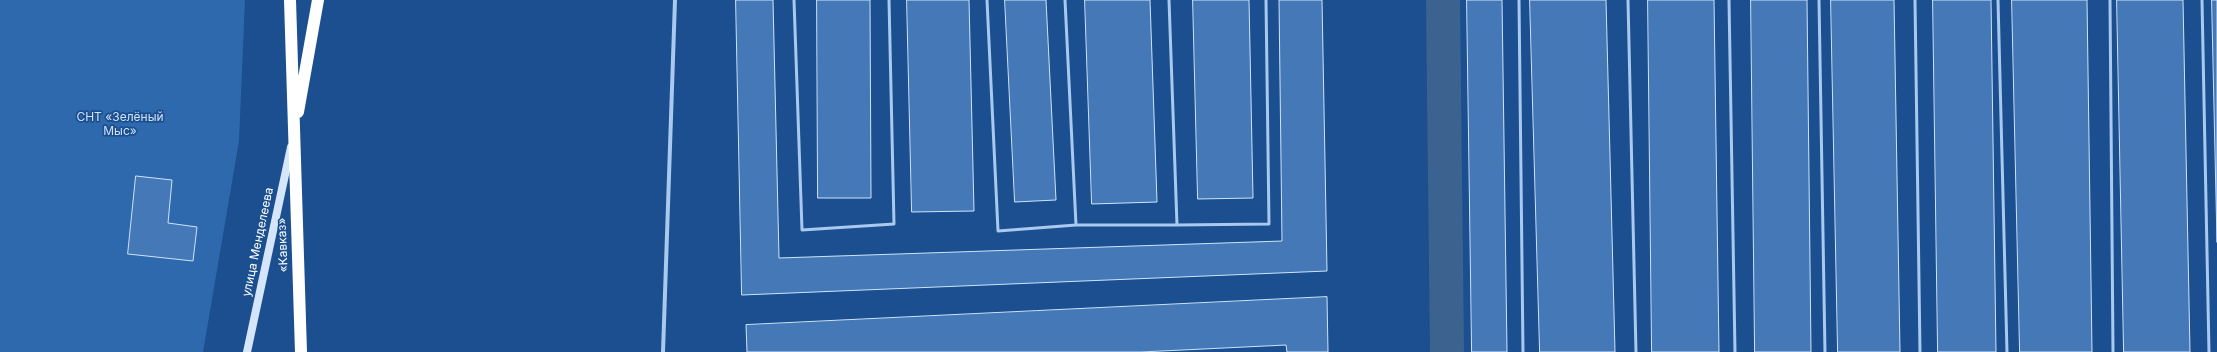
<!DOCTYPE html>
<meta charset="utf-8">
<style>
body{margin:0}
canvas{display:block;background:#1b4f8f}
</style>
<canvas width="2217" height="352"></canvas>
<script>
const ctx = document.querySelector('canvas').getContext('2d');
ctx.lineJoin = 'round';
function paint(path, color) { ctx.fillStyle = color; ctx.fill(path, 'evenodd'); }
function stroke(path, color, width, dash) { ctx.strokeStyle = color; ctx.lineWidth = width; ctx.lineCap = dash ? 'butt' : 'round'; ctx.setLineDash(dash || []); ctx.stroke(path); }
function drawText(font, color, halo, rows, align = 'center') {
  ctx.font = font + ' Inter,sans-serif'; ctx.lineWidth = 3.5; ctx.setLineDash([]); ctx.textBaseline = 'middle'; ctx.strokeStyle = halo; ctx.fillStyle = color; for (const [text, x, y, turn = 0] of rows) {
    ctx.save(); ctx.translate(x, y); ctx.rotate((+turn || 0) * Math.PI / 180); ctx.textAlign = isNaN(turn) ? turn : align; if (halo) ctx.strokeText(text, 0, 0); ctx.fillText(text, 0, 0); ctx.restore();
  }
}
const green = new Path2D(`
 M 0,0 L 245,0 L 239,141 L 203,352 L 0,352 Z`);
const canal = new Path2D(`
 M 1443,0 L 1447,352`);
const building = new Path2D(`
 M 736,0 L 773,0 L 779,258 L 1282,241 L 1279,0 L 1322,0 L 1327,271 L 742,295 Z
 M 817,0 L 870,0 L 871,198 L 818,198 Z
 M 907,0 L 969,0 L 974,211 L 912,212 Z
 M 1005,0 L 1046,0 L 1056,200 L 1015,202 Z
 M 1085,0 L 1150,0 L 1157,202 L 1092,204 Z
 M 1193,0 L 1249,0 L 1253,198 L 1198,199 Z
 M 1467,0 L 1502,0 L 1507,352 L 1472,352 Z
 M 1530,0 L 1606,0 L 1615,352 L 1540,352 Z
 M 1648,0 L 1714,0 L 1719,352 L 1652,352 Z
 M 1751,0 L 1807,0 L 1811,352 L 1755,352 Z
 M 1831,0 L 1894,0 L 1900,352 L 1838,352 Z
 M 1933,0 L 1991,0 L 1996,352 L 1938,352 Z
 M 2012,0 L 2087,0 L 2092,352 L 2020,352 Z
 M 2117,0 L 2183,0 L 2190,352 L 2124,352 Z
 M 2212,0 L 2217,0 L 2217,242 Z
 M 136,176 L 172,180 L 168,223 L 197,227 L 193,261 L 128,254 Z
 M 1327,297 L 1328,352 L 1287,352 L 1286,345 L 1141,352 L 747,352 L 746,325 Z`);
const lane = new Path2D(`
 M 794,0 L 802,230 L 894,224 L 889,0
 M 987,0 L 998,231 L 1076,225
 M 1065,0 L 1076,225 L 1177,225
 M 1169,0 L 1177,225 L 1269,224 L 1266,0
 M 1519,0 L 1523,352
 M 1628,0 L 1636,352
 M 1729,0 L 1735,352
 M 1819,0 L 1825,352
 M 1915,0 L 1920,352
 M 1998,0 L 2007,352
 M 2110,0 L 2113,352
 M 2202,0 L 2209,352`);
const street = new Path2D(`
 M 663,352 L 675,0`);
const secondary = new Path2D(`
 M 247,352 L 291,147`);
const highway = new Path2D(`
 M 290,0 L 301,352
 M 298,112 L 318,0`);
const parkNames = [
 ["СНТ «Зелёный",120,117],
 ["Мыс»",120,131]
];
const streetNames = [
 ["улица Менделеева",258,242,-78],
 ["«Кавказ»",283,245,-92]
];
paint(green, '#2e69ad');
stroke(canal, '#3c6290', 34);
paint(building, '#4478b7');
stroke(building, '#cfe3fa', 1);
stroke(lane, '#a9c9ee', 3);
stroke(street, '#a9c9ee', 4);
stroke(secondary, '#d6e6fa', 8);
stroke(highway, '#fff', 12);
drawText('12px', '#cfe3fa', '#1b4f8f', parkNames);
drawText('12px', '#fff', '#1b4f8f', streetNames);
</script>
